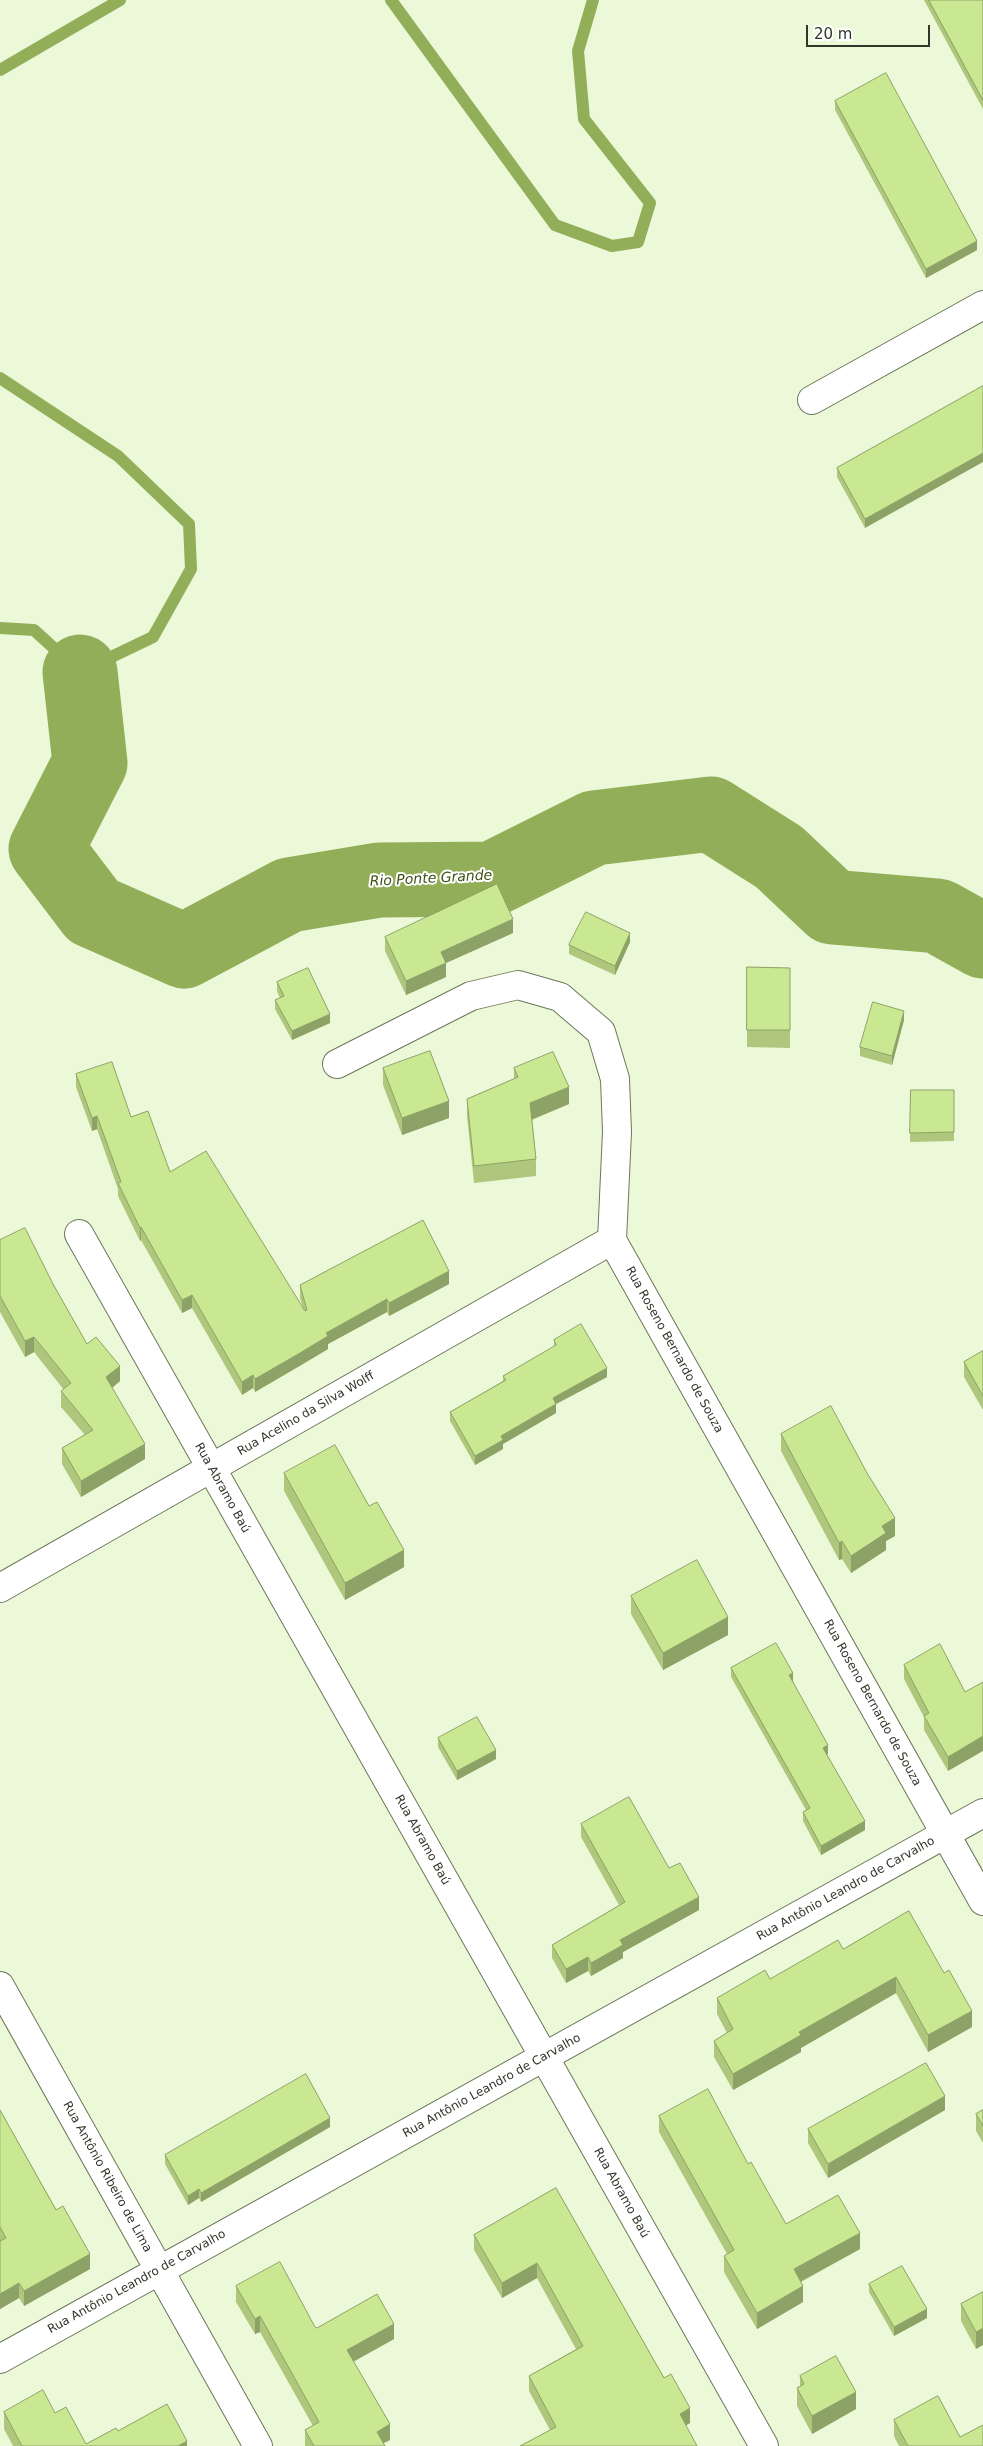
<!DOCTYPE html>
<meta charset="utf-8">
<style>
body{margin:0}
#map{position:relative;width:983px;height:2446px;overflow:hidden;background:#ecf9d8;font-family:"DejaVu Sans",sans-serif}
canvas{display:block}
.scale{position:absolute;left:806px;top:25px;width:124px;height:22px;box-sizing:border-box;border:2px solid #32362a;border-top:0;padding-left:6px;font-size:15px;line-height:18px;white-space:nowrap;color:#32362a;-webkit-text-stroke:4px #fff;paint-order:stroke}
</style>
<div id="map">
<canvas width="983" height="2446"></canvas>
<div class="scale">20 m</div>
</div>
<script>
const ctx = document.querySelector('canvas').getContext('2d');
ctx.lineJoin = 'round';
function stroke(path, color, width, dash) { ctx.strokeStyle = color; ctx.lineWidth = width; ctx.lineCap = dash ? 'butt' : 'round'; ctx.setLineDash(dash || []); ctx.stroke(path); }
function paint(path, color) { ctx.fillStyle = color; ctx.fill(path, 'evenodd'); }
function drawText(font, color, halo, rows, align = 'center') {
  ctx.font = font + ' "DejaVu Sans",sans-serif'; ctx.lineWidth = 4; ctx.setLineDash([]); ctx.textBaseline = 'middle'; ctx.strokeStyle = halo; ctx.fillStyle = color; for (const [text, x, y, turn = 0] of rows) {
    ctx.save(); ctx.translate(x, y); ctx.rotate((+turn || 0) * Math.PI / 180); ctx.textAlign = isNaN(turn) ? turn : align; if (halo) ctx.strokeText(text, 0, 0); ctx.fillText(text, 0, 0); ctx.restore();
  }
}
const stream = new Path2D(`
 M 391,0 L 555,225 L 612,246 L 638,242 L 650,203 L 584,119 L 578,51 L 593,0
 M 0,70 L 120,0
 M 0,378 L 118,456 L 189,524 L 191,569 L 153,637 L 80,672 L 34,630 L 0,628`);
const river = new Path2D(`
 M 80,672 L 90,763 L 46,849 L 93,911 L 184,951 L 289,895 L 379,880 L 492,879 L 594,828 L 711,814 L 779,857 L 832,907 L 938,916 L 983,941`);
const minor = new Path2D(`
 M 812,400 L 983,305
 M 337,1064 L 471,996 L 518,985 L 560,997 L 601,1032 L 615,1079 L 617,1132 L 612,1240 L 983,1901
 M 79,1234 L 764,2446
 M 0,1588 L 612,1240
 M 0,1986 L 258,2446
 M 0,2359 L 983,1813`);
const wall = new Path2D(`
 M 924,0 L 983,0 L 983,109 Z
 M 835,101 L 977,250 L 926,278 L 835,110 Z
 M 983,386 L 865,528 L 837,477 L 837,468 Z
 M 513,933 L 446,963 L 446,977 L 406,995 L 385,951 L 385,937 Z
 M 630,942 L 615,975 L 569,954 L 569,945 Z
 M 747,967 L 790,968 L 790,1048 L 747,1047 Z
 M 277,982 L 330,1023 L 292,1040 L 275,1009 L 275,1000 L 280,998 L 277,991 Z
 M 904,1020 L 892,1065 L 860,1056 L 860,1047 Z
 M 383,1068 L 449,1118 L 402,1135 L 383,1085 Z
 M 514,1068 L 569,1104 L 532,1120 L 536,1159 L 536,1176 L 474,1183 L 467,1116 L 467,1099 L 514,1079 Z
 M 76,1074 L 131,1117 L 170,1172 L 303,1308 L 300,1298 L 300,1285 L 449,1284 L 389,1316 L 387,1312 L 328,1344 L 328,1349 L 300,1366 L 255,1392 L 253,1388 L 242,1395 L 192,1308 L 182,1313 L 141,1240 L 140,1241 L 118,1196 L 118,1189 L 97,1129 L 92,1131 L 76,1087 Z
 M 911,1090 L 954,1090 L 954,1141 L 910,1142 Z
 M 0,1240 L 53,1284 L 87,1344 L 120,1381 L 112,1388 L 145,1459 L 81,1497 L 62,1464 L 62,1448 L 85,1435 L 61,1407 L 61,1391 L 64,1390 L 34,1352 L 25,1357 L 0,1312 Z
 M 554,1340 L 607,1377 L 556,1404 L 556,1413 L 503,1444 L 503,1449 L 475,1465 L 450,1421 L 450,1412 L 503,1381 L 503,1376 L 554,1347 Z
 M 983,1351 L 983,1410 L 964,1377 L 964,1362 Z
 M 781,1434 L 895,1536 L 886,1541 L 886,1550 L 851,1573 L 842,1559 L 839,1560 L 781,1451 Z
 M 284,1473 L 404,1567 L 345,1600 L 284,1491 Z
 M 631,1596 L 728,1635 L 663,1670 L 631,1614 Z
 M 904,1665 L 965,1692 L 948,1771 L 924,1730 L 924,1717 L 904,1679 Z
 M 731,1668 L 793,1681 L 828,1754 L 827,1754 L 865,1830 L 821,1855 L 803,1821 L 803,1812 L 806,1810 L 731,1677 Z
 M 438,1738 L 496,1759 L 457,1780 L 438,1747 Z
 M 581,1824 L 669,1868 L 699,1910 L 623,1952 L 623,1958 L 591,1976 L 588,1971 L 566,1983 L 552,1958 L 552,1945 L 619,1905 L 581,1837 Z
 M 909,1911 L 972,2027 L 928,2052 L 896,1993 L 801,2048 L 801,2052 L 733,2090 L 714,2057 L 714,2041 L 727,2033 L 717,2014 L 717,1998 L 770,1979 L 843,1949 Z
 M 0,2110 L 90,2269 L 24,2306 L 19,2298 L 0,2309 Z
 M 945,2110 L 828,2178 L 808,2143 L 808,2129 Z
 M 983,2110 L 983,2143 L 976,2131 L 976,2114 Z
 M 659,2116 L 748,2164 L 786,2224 L 860,2249 L 801,2282 L 803,2302 L 757,2329 L 724,2272 L 724,2256 L 727,2254 L 659,2132 Z
 M 330,2127 L 201,2202 L 199,2198 L 188,2205 L 165,2164 L 165,2155 Z
 M 556,2188 L 690,2423 L 686,2425 L 550,2430 L 529,2391 L 529,2376 L 576,2349 L 537,2278 L 502,2298 L 474,2250 L 474,2235 Z
 M 869,2284 L 927,2318 L 894,2336 L 869,2292 Z
 M 236,2286 L 317,2328 L 394,2339 L 353,2362 L 390,2440 L 383,2443 L 385,2446 L 305,2446 L 305,2430 L 313,2426 L 260,2332 L 255,2334 L 236,2302 Z
 M 983,2292 L 976,2349 L 961,2321 L 961,2304 Z
 M 800,2376 L 856,2409 L 812,2434 L 797,2406 L 797,2388 L 800,2387 Z
 M 4,2412 L 55,2413 L 86,2444 L 118,2431 L 187,2446 L 13,2446 L 4,2429 Z
 M 894,2420 L 960,2437 L 983,2446 L 899,2446 L 894,2436 Z`);
const shadedWall = new Path2D(`
 M 977,241 L 977,250 L 926,278 L 926,269 Z
 M 983,453 L 983,462 L 865,528 L 865,519 Z
 M 513,919 L 513,933 L 446,963 L 446,977 L 406,995 L 406,981 L 441,952 Z
 M 630,933 L 630,942 L 615,975 L 615,966 Z
 M 904,1011 L 904,1020 L 892,1065 L 892,1056 Z
 M 330,1014 L 330,1023 L 292,1040 L 292,1031 Z
 M 569,1087 L 569,1104 L 530,1120 L 530,1103 Z
 M 449,1101 L 449,1118 L 402,1135 L 402,1118 Z
 M 97,1116 L 97,1129 L 92,1131 L 92,1118 Z
 M 141,1227 L 141,1240 L 140,1241 L 140,1228 Z
 M 449,1271 L 449,1284 L 389,1316 L 389,1303 Z
 M 192,1295 L 192,1308 L 182,1313 L 182,1300 Z
 M 387,1299 L 387,1312 L 328,1344 L 328,1349 L 255,1392 L 255,1379 L 326,1333 Z
 M 34,1337 L 34,1352 L 25,1357 L 25,1341 Z
 M 120,1366 L 120,1381 L 106,1393 L 106,1377 Z
 M 607,1368 L 607,1377 L 556,1404 L 556,1413 L 503,1444 L 503,1449 L 475,1465 L 475,1456 L 553,1398 Z
 M 253,1375 L 253,1388 L 242,1395 L 242,1382 Z
 M 145,1444 L 145,1459 L 81,1497 L 81,1481 Z
 M 895,1518 L 895,1536 L 886,1541 L 886,1550 L 851,1573 L 851,1556 L 882,1526 Z
 M 842,1541 L 842,1559 L 839,1560 L 839,1543 Z
 M 404,1550 L 404,1567 L 345,1600 L 345,1583 Z
 M 728,1617 L 728,1635 L 663,1670 L 663,1653 Z
 M 793,1673 L 793,1682 L 789,1675 Z
 M 983,1736 L 983,1751 L 948,1771 L 948,1757 Z
 M 828,1745 L 828,1754 L 823,1757 L 823,1748 Z
 M 496,1750 L 496,1759 L 457,1780 L 457,1771 Z
 M 865,1821 L 865,1830 L 821,1855 L 821,1846 Z
 M 699,1897 L 699,1910 L 623,1952 L 623,1958 L 591,1976 L 591,1963 L 620,1940 Z
 M 588,1957 L 588,1971 L 566,1983 L 566,1969 Z
 M 896,1977 L 896,1993 L 801,2048 L 801,2052 L 733,2090 L 733,2074 L 799,2032 Z
 M 972,2011 L 972,2027 L 928,2052 L 928,2035 Z
 M 945,2096 L 945,2110 L 828,2178 L 828,2164 Z
 M 330,2118 L 330,2127 L 201,2202 L 201,2193 Z
 M 199,2189 L 199,2198 L 188,2205 L 188,2196 Z
 M 860,2233 L 860,2249 L 794,2285 L 794,2269 Z
 M 90,2254 L 90,2269 L 24,2306 L 24,2291 Z
 M 537,2263 L 537,2278 L 502,2298 L 502,2283 Z
 M 19,2283 L 19,2298 L 0,2309 L 0,2294 Z
 M 803,2286 L 803,2302 L 757,2329 L 757,2313 Z
 M 927,2309 L 927,2318 L 894,2336 L 894,2327 Z
 M 260,2316 L 260,2332 L 255,2334 L 255,2319 Z
 M 394,2324 L 394,2339 L 347,2365 L 347,2350 Z
 M 983,2328 L 983,2345 L 976,2349 L 976,2332 Z
 M 856,2392 L 856,2409 L 812,2434 L 812,2416 Z
 M 690,2408 L 690,2423 L 680,2429 L 680,2414 Z
 M 390,2424 L 390,2440 L 378,2446 L 377,2432 Z
 M 187,2441 L 187,2446 L 178,2446 Z`);
const building = new Path2D(`
 M 929,0 L 983,0 L 983,100 Z
 M 886,73 L 977,241 L 926,269 L 835,101 Z
 M 983,386 L 983,453 L 865,519 L 837,468 Z
 M 497,884 L 513,919 L 441,952 L 446,963 L 406,981 L 385,937 Z
 M 586,912 L 630,933 L 615,966 L 569,945 Z
 M 747,967 L 790,968 L 790,1030 L 747,1030 Z
 M 308,968 L 330,1014 L 292,1031 L 275,1000 L 284,996 L 277,982 Z
 M 873,1002 L 904,1011 L 892,1056 L 860,1047 Z
 M 430,1051 L 449,1101 L 402,1118 L 383,1068 Z
 M 553,1052 L 569,1087 L 530,1103 L 536,1159 L 474,1166 L 467,1099 L 518,1077 L 514,1068 Z
 M 112,1062 L 131,1117 L 148,1111 L 170,1172 L 206,1151 L 305,1311 L 307,1310 L 300,1285 L 423,1220 L 449,1271 L 389,1303 L 387,1299 L 326,1333 L 328,1336 L 300,1353 L 255,1379 L 253,1375 L 242,1382 L 192,1295 L 182,1300 L 141,1227 L 140,1228 L 118,1183 L 121,1182 L 97,1116 L 92,1118 L 76,1074 Z
 M 911,1090 L 954,1090 L 954,1132 L 910,1133 Z
 M 25,1228 L 53,1284 L 87,1344 L 96,1337 L 120,1366 L 106,1377 L 145,1444 L 81,1481 L 62,1448 L 93,1430 L 61,1391 L 71,1383 L 34,1337 L 25,1341 L 0,1296 L 0,1240 Z
 M 581,1324 L 607,1368 L 553,1398 L 556,1404 L 501,1436 L 503,1440 L 475,1456 L 450,1412 L 506,1380 L 503,1376 L 556,1345 L 554,1340 Z
 M 983,1351 L 983,1396 L 964,1362 Z
 M 831,1406 L 867,1473 L 895,1518 L 882,1526 L 886,1533 L 851,1556 L 842,1541 L 839,1543 L 781,1434 Z
 M 335,1445 L 369,1506 L 377,1502 L 404,1550 L 345,1583 L 284,1473 Z
 M 697,1560 L 728,1617 L 663,1653 L 631,1596 Z
 M 776,1643 L 793,1673 L 789,1675 L 828,1745 L 823,1748 L 865,1821 L 821,1846 L 803,1812 L 810,1808 L 731,1668 Z
 M 940,1644 L 965,1692 L 983,1682 L 983,1736 L 948,1757 L 924,1716 L 929,1713 L 904,1665 Z
 M 477,1717 L 496,1750 L 457,1771 L 438,1738 Z
 M 629,1797 L 669,1868 L 680,1863 L 699,1897 L 620,1940 L 623,1945 L 591,1963 L 588,1957 L 566,1969 L 552,1945 L 625,1902 L 581,1824 Z
 M 909,1911 L 944,1973 L 949,1970 L 972,2011 L 928,2035 L 896,1977 L 799,2032 L 801,2035 L 733,2074 L 714,2041 L 733,2029 L 717,1998 L 765,1970 L 770,1979 L 838,1940 L 843,1949 Z
 M 926,2063 L 945,2096 L 828,2164 L 808,2129 Z
 M 306,2074 L 330,2118 L 201,2193 L 199,2189 L 188,2196 L 165,2155 Z
 M 708,2089 L 748,2164 L 751,2162 L 786,2224 L 838,2195 L 860,2233 L 794,2269 L 803,2286 L 757,2313 L 724,2256 L 734,2250 L 659,2116 Z
 M 0,2110 L 56,2210 L 63,2206 L 90,2254 L 24,2291 L 19,2283 L 0,2294 L 0,2241 L 6,2238 L 0,2227 Z
 M 983,2110 L 983,2126 L 976,2114 Z
 M 556,2188 L 664,2378 L 671,2374 L 690,2408 L 680,2414 L 697,2446 L 520,2446 L 556,2427 L 529,2376 L 583,2346 L 537,2263 L 502,2283 L 474,2235 Z
 M 280,2262 L 315,2327 L 317,2328 L 377,2294 L 394,2324 L 347,2350 L 390,2424 L 377,2432 L 385,2446 L 314,2446 L 305,2430 L 319,2422 L 260,2316 L 255,2319 L 236,2286 Z
 M 902,2266 L 927,2309 L 894,2327 L 869,2284 Z
 M 983,2292 L 983,2328 L 976,2332 L 961,2304 Z
 M 836,2356 L 856,2392 L 812,2416 L 797,2388 L 804,2384 L 800,2376 Z
 M 43,2390 L 55,2413 L 66,2407 L 86,2444 L 116,2428 L 118,2431 L 167,2404 L 187,2441 L 178,2446 L 22,2446 L 4,2412 Z
 M 938,2396 L 960,2437 L 983,2425 L 983,2446 L 908,2446 L 894,2420 Z`);
const streetNames = [
 ["Rua Roseno Bernardo de Souza",674,1350,61],
 ["Rua Acelino da Silva Wolff",306,1414,-30],
 ["Rua Abramo Baú",222,1488,61],
 ["Rua Roseno Bernardo de Souza",872,1703,61],
 ["Rua Abramo Baú",422,1840,61],
 ["Rua Antônio Leandro de Carvalho",846,1889,-29],
 ["Rua Antônio Leandro de Carvalho",492,2086,-29],
 ["Rua Antônio Ribeiro de Lima",107,2177,61],
 ["Rua Abramo Baú",621,2193,61],
 ["Rua Antônio Leandro de Carvalho",137,2282,-29]
];
const waterNames = [
 ["Rio Ponte Grande",431,879,-3]
];
stroke(stream, '#93ae59', 12);
stroke(river, '#93ae59', 75);
stroke(minor, '#6d775a', 30);
stroke(minor, '#fff', 28);
paint(wall, '#aec77d');
paint(shadedWall, '#8da266');
paint(building, '#cae791');
stroke(building, '#8da266', 1);
drawText('12px', '#32362a', '#fff', streetNames);
drawText('italic 14px', '#3e4f12', '#fff', waterNames);
</script>
